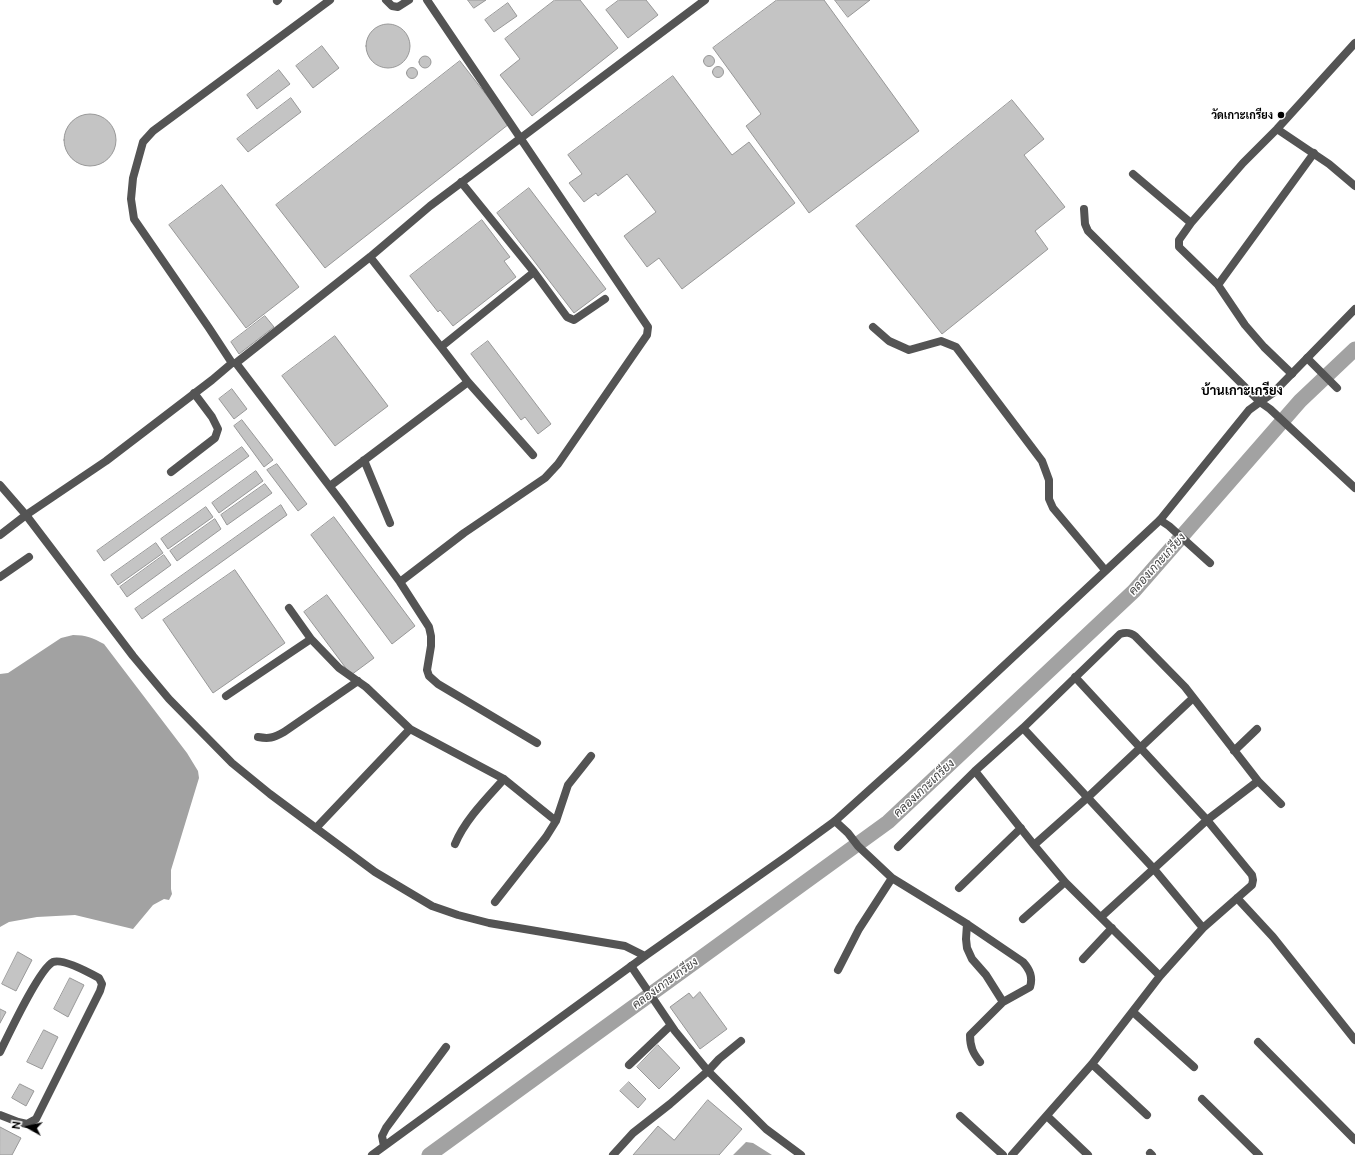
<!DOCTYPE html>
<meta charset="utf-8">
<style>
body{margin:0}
#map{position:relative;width:1355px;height:1155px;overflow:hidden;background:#fff;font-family:Ubuntu,sans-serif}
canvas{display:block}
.north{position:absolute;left:8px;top:1107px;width:40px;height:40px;-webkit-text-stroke:3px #fff;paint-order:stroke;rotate:278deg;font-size:11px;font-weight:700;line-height:16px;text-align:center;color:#000}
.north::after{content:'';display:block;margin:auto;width:14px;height:18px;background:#000;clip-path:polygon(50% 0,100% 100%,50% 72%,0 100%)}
</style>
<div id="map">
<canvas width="1355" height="1155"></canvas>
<div class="north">N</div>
</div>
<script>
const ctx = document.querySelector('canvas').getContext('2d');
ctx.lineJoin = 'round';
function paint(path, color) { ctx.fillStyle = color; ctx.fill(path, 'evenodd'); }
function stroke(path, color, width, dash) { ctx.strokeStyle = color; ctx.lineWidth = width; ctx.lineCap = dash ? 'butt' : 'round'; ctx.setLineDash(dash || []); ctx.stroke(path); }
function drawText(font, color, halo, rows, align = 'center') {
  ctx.font = font + ' Ubuntu,Sarabun,sans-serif'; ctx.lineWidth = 3; ctx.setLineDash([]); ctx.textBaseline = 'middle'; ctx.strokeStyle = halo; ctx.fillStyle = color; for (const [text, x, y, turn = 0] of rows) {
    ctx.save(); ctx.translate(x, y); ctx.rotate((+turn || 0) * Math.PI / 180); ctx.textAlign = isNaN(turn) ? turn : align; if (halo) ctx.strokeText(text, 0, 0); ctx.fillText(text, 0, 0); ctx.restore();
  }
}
const water = new Path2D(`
 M 73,635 C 86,635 93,638 104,644 L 187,753 L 198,771 L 199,778 L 171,870 L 171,889 L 172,894 L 169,900 L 164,899 L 153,905 L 133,929 L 75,915 L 37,917 L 9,922 L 0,927 L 0,674 L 8,673 L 61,638 Z
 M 746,1142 L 753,1143 L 772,1155 L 733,1155 Z`);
const canal = new Path2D(`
 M 429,1155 L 888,822 L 1134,591 L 1300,401 L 1355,349`);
const building = new Path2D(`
 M 468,0 L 486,0 L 474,8 Z
 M 555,0 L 580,0 L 618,48 L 532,116 L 500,75 L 520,59 L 505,39 Z
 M 619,0 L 646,0 L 658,15 L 628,38 L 606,10 Z
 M 777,0 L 824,0 L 919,131 L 809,213 L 746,126 L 761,114 L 713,48 Z
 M 835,0 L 870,0 L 848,17 Z
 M 508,3 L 517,16 L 494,32 L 485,20 Z
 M366 46a22 22 0 1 1 44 0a22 22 0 1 1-44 0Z
 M 322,46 L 339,68 L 313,88 L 296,66 Z
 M703.5 61a5.5 5.5 0 1 1 11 0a5.5 5.5 0 1 1-11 0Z
 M419 62a6 6 0 1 1 12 0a6 6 0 1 1-12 0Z
 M 460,61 L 509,124 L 325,268 L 276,205 Z
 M712.5 72a5.5 5.5 0 1 1 11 0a5.5 5.5 0 1 1-11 0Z
 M406.5 73a5.5 5.5 0 1 1 11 0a5.5 5.5 0 1 1-11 0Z
 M 279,70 L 290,84 L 257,109 L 247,95 Z
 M 673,76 L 732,155 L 749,142 L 795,203 L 682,289 L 659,258 L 647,267 L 624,236 L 656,212 L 627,174 L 598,196 L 596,193 L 584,202 L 569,183 L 582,174 L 568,155 Z
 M 291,98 L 301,112 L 248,152 L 237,139 Z
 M 1012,100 L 1044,139 L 1024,155 L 1065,207 L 1035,231 L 1048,249 L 942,334 L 856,226 Z
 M64 140a26 26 0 1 1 52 0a26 26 0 1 1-52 0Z
 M 222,185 L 299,287 L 246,328 L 169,225 Z
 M 529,188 L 606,289 L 574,313 L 497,213 Z
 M 482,220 L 510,257 L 504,261 L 516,277 L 453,326 L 440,310 L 438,312 L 410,276 Z
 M 265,316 L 274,327 L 239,354 L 231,342 Z
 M 335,336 L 388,406 L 335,446 L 282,376 Z
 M 488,341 L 551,424 L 538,434 L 525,417 L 521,420 L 471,354 Z
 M 232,389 L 247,409 L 234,419 L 219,399 Z
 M 242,420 L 273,460 L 264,467 L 234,426 Z
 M 242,447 L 249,456 L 104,561 L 97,551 Z
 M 277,464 L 307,504 L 298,511 L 267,470 Z
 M 256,471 L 263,481 L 219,513 L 212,503 Z
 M 265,484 L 272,493 L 227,525 L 221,515 Z
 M 281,505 L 287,515 L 142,619 L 135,609 Z
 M 206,507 L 213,517 L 168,549 L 161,539 Z
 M 334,517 L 415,626 L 392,644 L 311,535 Z
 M 215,519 L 221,529 L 177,561 L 170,551 Z
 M 156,543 L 163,553 L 118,585 L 111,575 Z
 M 164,555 L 171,565 L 127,597 L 120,587 Z
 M 235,570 L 285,643 L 213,693 L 163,620 Z
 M 327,595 L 374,658 L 351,675 L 304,612 Z
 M 18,952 L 32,960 L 16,991 L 2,984 Z
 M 70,978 L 84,985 L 68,1017 L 54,1009 Z
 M 700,992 L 727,1029 L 700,1049 L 670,1007 L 689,993 L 693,998 Z
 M 0,1009 L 6,1012 L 0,1023 Z
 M 44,1030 L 58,1037 L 42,1069 L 27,1062 Z
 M 658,1045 L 680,1068 L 659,1089 L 637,1067 Z
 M 629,1082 L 646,1099 L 638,1108 L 620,1091 Z
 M 20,1084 L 34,1091 L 26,1106 L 12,1098 Z
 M 708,1100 L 742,1129 L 719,1155 L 633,1155 L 658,1126 L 674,1140 Z
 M 0,1127 L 21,1138 L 12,1155 L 0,1155 Z`);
const service = new Path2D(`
 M 386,0 L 392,6 L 398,7 L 409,0
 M 277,1 L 278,0
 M 1277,129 L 1329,164 L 1355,186
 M 1133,174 L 1191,223
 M 461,182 L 534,272 L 567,317 L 574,320 L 605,299
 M 370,257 L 441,347 L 468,382 L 533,455
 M 1218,285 L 1314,153
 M 873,327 L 889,341 L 909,350 L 941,341 L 956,347 L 1042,461 L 1049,480 L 1049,499 L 1053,508 L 1105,570
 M 441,347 L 534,272
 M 1307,358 L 1337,388
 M 232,363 L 209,328 L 134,219 L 131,199 L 133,178 L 143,142 L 153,131 L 330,0
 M 236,363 L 343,504 L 400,582 L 429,627 L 431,636 L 431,646 L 427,670 L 429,676 L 438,684 L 537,743
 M 1292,374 L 1264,347 L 1245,325 L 1218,285 L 1179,247 L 1179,240 L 1191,223 L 1243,163 L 1277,129 L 1355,43
 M 364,460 L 390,523
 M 171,472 L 215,438 L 218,429 L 212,417 L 194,393
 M 330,486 L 468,382
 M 26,515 L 106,461 L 212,380 L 232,363 L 236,363 L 370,257 L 430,206 L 705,0
 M 1160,520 L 1169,526 L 1210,563
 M 0,577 L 29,557
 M 400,582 L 464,533 L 545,478 L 558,464 L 647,335 L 648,327 L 427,0
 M 289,608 L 311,639 L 339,668 L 366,687 L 410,729 L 504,779 L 556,821 L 568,785 L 591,756
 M 226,696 L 311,639
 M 258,737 C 269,739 273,738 284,732 L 358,681
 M 835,821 L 848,833 L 858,846 L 892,878 L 967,924 L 1023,962 C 1030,970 1033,977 1030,987 L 1003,1002 L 970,1035 C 970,1047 973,1053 980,1062
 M 316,828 L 410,729
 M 455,844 C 465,820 486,799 504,779
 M 495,902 L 546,837 L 556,821
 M 967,924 L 966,939 L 967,948 L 972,959 L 986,975 L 1003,1002
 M 631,966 L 675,1031 L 708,1071 L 766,1129 L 801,1155
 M 838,970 L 859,929 L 892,878
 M 629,1065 L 671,1025
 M 613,1155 L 633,1133 L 670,1104 L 708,1071 L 719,1059 L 741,1041`);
const minor = new Path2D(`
 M 1084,209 L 1085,224 L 1088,231 L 1260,402 L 1270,409 L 1355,488
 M 0,485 L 26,515 L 133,656 L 169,699 L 232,763 L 270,794 L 375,872 L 432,906 L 458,915 L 489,923 L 625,946 L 645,956
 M 0,535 L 26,515
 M 1023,728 L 1154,869 L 1203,928
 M 1234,751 L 1257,729
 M 975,771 L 1034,845 L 1065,882 L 1160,976
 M 1034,845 L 1087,798 L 1193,698
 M 898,847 L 975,771 L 1023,728 L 1120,634 C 1126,632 1130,632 1135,636 L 1185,687 L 1258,781 L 1281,804
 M 959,888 L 1021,828
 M 1237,898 L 1273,937 L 1355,1040
 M 1101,917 L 1207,820 L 1258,781
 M 1023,919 L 1065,882
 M 1083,959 L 1112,928
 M 1133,1012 L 1194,1067
 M 1258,1042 L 1355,1140
 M 0,1052 C 8,1036 39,969 53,962 C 63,958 90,973 99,978 L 102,984 L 100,991 L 36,1119 L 27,1124 L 18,1122 L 0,1115
 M 1092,1064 L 1147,1115
 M 1202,1099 L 1259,1155
 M 960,1116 L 1003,1155
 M 1047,1116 L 1088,1155
 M 384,1146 L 382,1136 L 386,1128 L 446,1047
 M 1150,1153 L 1152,1155
 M 372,1155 L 645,956 L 787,856 L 835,821 L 906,757 L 1160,520 L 1249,410 L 1260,402 L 1273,393 L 1355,309
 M 1012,1155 L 1092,1064 L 1160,976 L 1203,928 L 1252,885 L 1253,880 L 1252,875 L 1207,820 L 1075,677`);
const markers = [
 [1281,115,4,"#000"]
];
const poiNames = [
 ["วัดเกาะเกรียง",1273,115]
];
const waterNames = [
 ["คลองเกาะเกรียง",1157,564,-48],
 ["คลองเกาะเกรียง",924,788,-43],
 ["คลองเกาะเกรียง",665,983,-36]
];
const quarterNames = [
 ["บ้านเกาะเกรียง",1242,391]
];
paint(water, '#a2a2a2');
stroke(canal, '#a2a2a2', 15);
paint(building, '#c4c4c4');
stroke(building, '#989898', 1);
stroke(service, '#545454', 8);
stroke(minor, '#545454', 8);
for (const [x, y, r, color] of markers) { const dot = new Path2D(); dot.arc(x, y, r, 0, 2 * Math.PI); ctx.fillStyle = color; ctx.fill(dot); stroke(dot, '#fff', 1.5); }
drawText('bold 11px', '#000', '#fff', poiNames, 'right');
drawText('italic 12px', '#434343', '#fff', waterNames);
drawText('bold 13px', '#000', '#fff', quarterNames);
</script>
